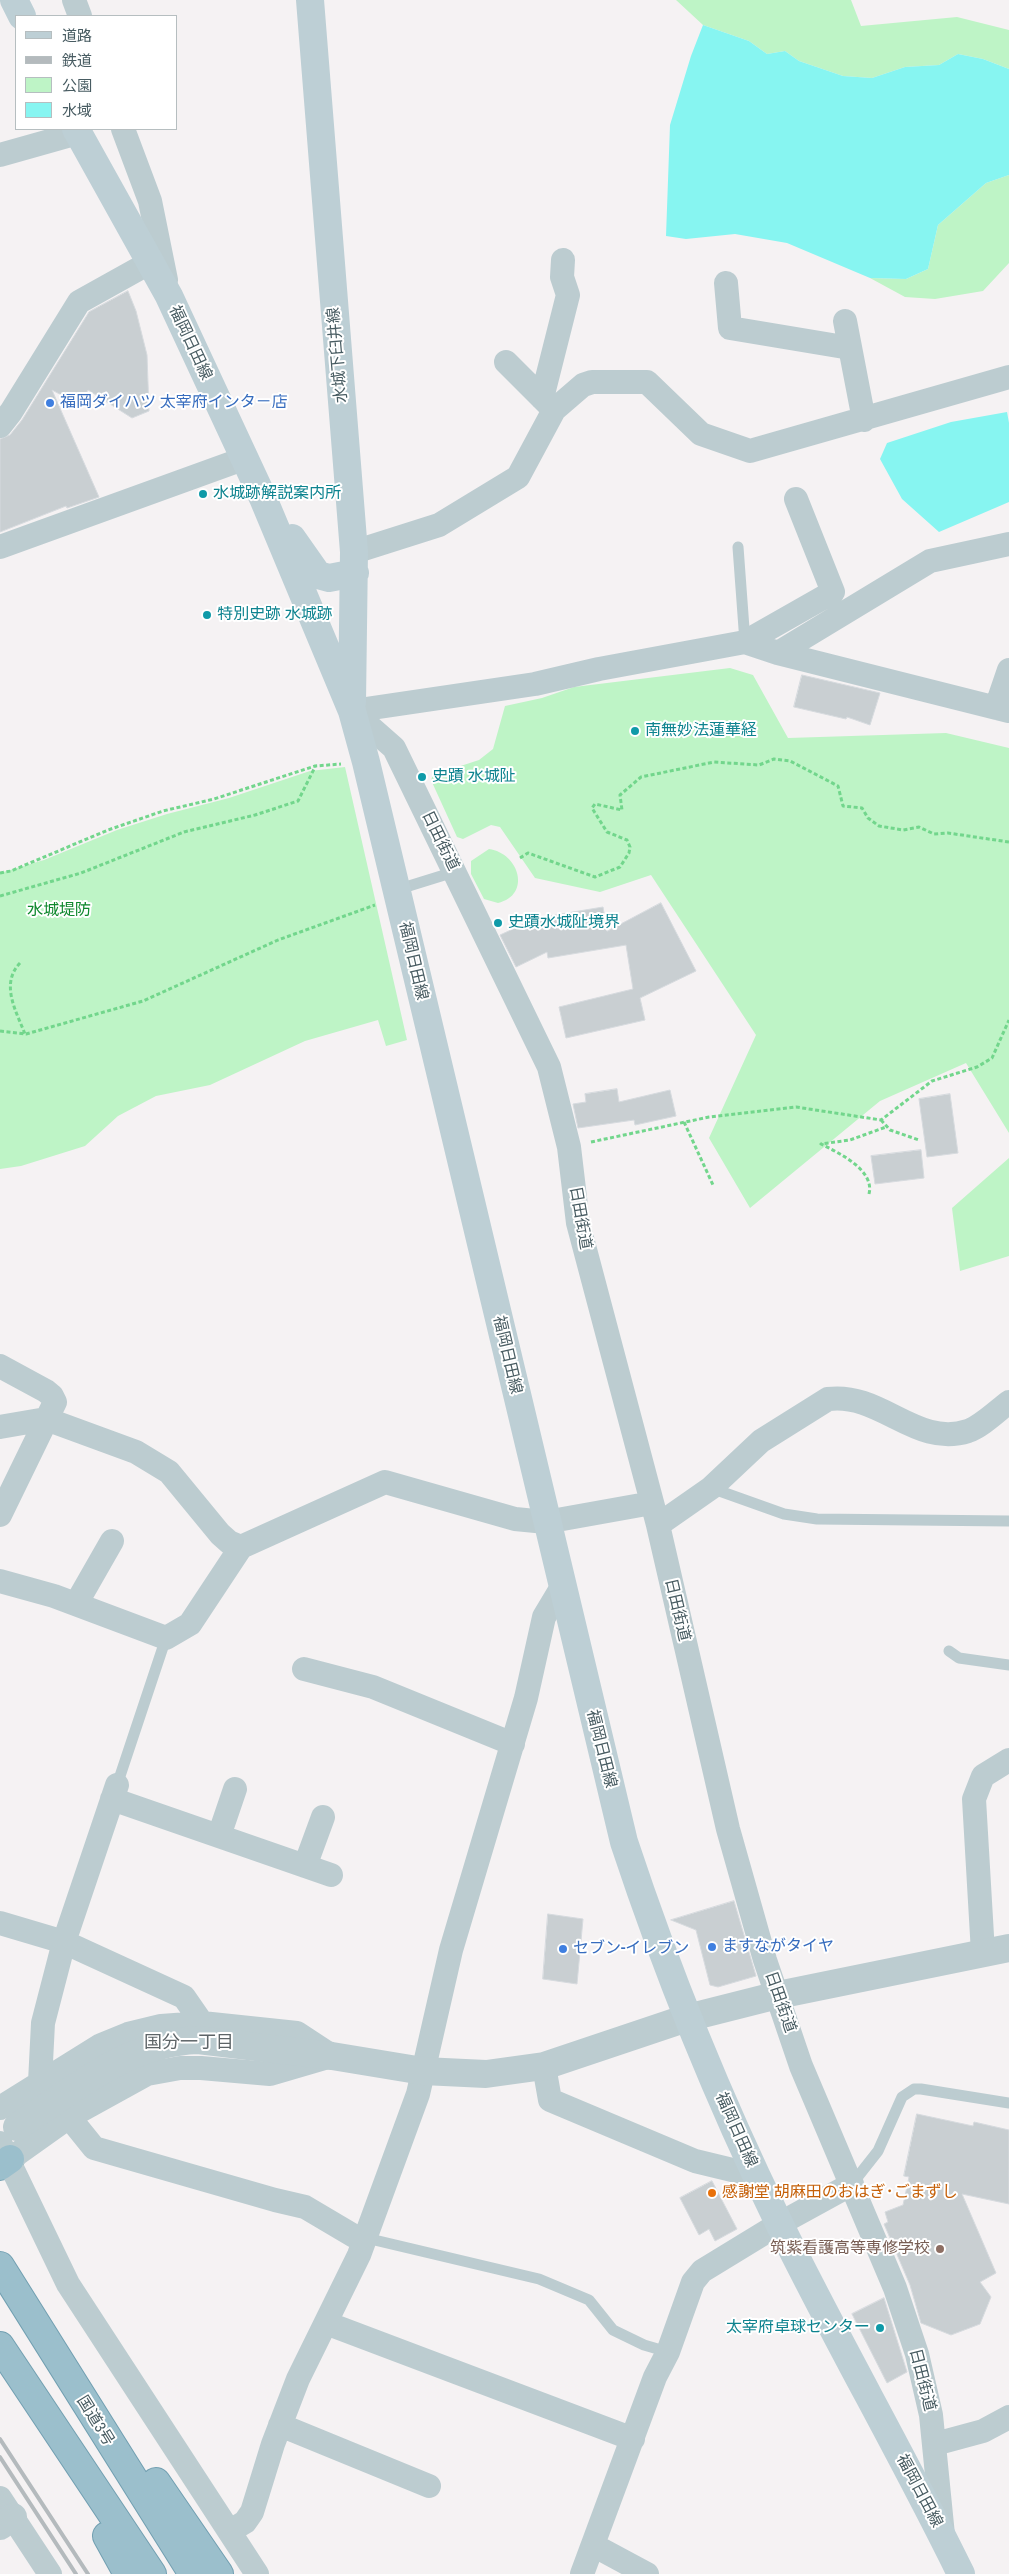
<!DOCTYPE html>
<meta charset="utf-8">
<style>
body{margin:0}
#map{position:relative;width:1009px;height:2574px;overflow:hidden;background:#f5f2f3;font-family:"Archivo Narrow","Noto Sans JP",sans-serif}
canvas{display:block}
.legend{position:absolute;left:15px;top:15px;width:162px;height:115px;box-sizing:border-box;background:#fff;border:1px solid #b6bec0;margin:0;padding:6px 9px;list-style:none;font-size:15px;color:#485c62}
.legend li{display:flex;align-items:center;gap:10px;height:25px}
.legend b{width:25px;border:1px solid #b6bec0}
</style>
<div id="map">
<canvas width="1009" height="2574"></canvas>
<ul class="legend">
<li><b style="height:6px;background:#bdcfd5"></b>道路</li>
<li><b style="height:6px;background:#b4babd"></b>鉄道</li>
<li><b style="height:14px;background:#bef4c6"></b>公園</li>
<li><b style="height:14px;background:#87f5f1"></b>水域</li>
</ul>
</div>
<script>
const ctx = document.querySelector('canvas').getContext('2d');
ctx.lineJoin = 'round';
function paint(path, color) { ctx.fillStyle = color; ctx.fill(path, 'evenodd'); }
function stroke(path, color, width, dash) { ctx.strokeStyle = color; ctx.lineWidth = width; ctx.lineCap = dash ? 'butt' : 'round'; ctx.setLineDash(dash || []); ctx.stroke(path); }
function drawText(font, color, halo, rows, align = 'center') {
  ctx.font = font + ' "Archivo Narrow","Noto Sans JP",sans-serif'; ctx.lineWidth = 4; ctx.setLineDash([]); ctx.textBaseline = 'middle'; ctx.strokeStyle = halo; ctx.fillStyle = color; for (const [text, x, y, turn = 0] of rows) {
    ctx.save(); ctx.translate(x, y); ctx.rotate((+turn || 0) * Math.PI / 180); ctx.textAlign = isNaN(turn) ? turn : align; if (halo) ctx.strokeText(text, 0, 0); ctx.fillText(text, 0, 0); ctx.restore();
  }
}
const green = new Path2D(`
 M 676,0 L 851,0 L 861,26 L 957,17 L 1009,30 L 1009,69 L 983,59 L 958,54 L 939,65 L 905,67 L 872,78 L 843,76 L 799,61 L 785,51 L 767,54 L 749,41 L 703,25 Z
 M 1009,175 L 1009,263 L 983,291 L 935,299 L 905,297 L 870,278 L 906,279 L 928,269 L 938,225 L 986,183 Z
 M 730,668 L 753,675 L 788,738 L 946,733 L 1009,748 L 1009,1133 L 966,1063 L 880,1101 L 750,1208 L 709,1138 L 756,1035 L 651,875 L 600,892 L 535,878 L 500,827 L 491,825 L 463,839 L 457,837 L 431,780 L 433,775 L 479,760 L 493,749 L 505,706 L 542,698 L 574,687 Z
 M 345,767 L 407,1040 L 386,1046 L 378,1020 L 305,1041 L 210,1085 L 156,1096 L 118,1116 L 85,1146 L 21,1166 L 0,1169 L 0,873 L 44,860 L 117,830 L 167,814 L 229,798 L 310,771 Z
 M 489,849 C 519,853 532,895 498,903 L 484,899 L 471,874 L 471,861 Z
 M 1009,1158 L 1009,1256 L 960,1271 L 952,1208 Z`);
const water = new Path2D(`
 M 703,25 L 749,41 L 767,54 L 785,51 L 799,61 L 843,76 L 872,78 L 905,67 L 939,65 L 958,54 L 983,59 L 1009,69 L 1009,175 L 986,183 L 938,225 L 928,269 L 906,279 L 870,278 L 787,243 L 735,234 L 686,239 L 666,236 L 670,125 L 691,56 Z
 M 1007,412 L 1009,423 L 1009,502 L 939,532 L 902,499 L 880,459 L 887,443 L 951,422 Z`);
const building = new Path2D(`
 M 128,291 L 136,311 L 147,355 L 149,411 L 132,418 L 88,390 L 80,405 L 52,390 L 99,497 L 67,508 L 66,506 L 0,532 L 0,439 L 10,435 L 22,420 L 89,312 Z
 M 802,675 L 880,693 L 870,725 L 847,717 L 846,719 L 794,707 Z
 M 661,903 L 696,971 L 640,998 L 645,1020 L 566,1038 L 559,1007 L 633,989 L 626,945 L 548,958 L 547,952 L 516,967 L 500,935 L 537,918 L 603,907 L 607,931 Z
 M 617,1089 L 619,1102 L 670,1090 L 676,1116 L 635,1125 L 634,1120 L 578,1128 L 573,1104 L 586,1102 L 585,1094 Z
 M 950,1094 L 958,1153 L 927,1157 L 919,1099 Z
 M 921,1150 L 924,1178 L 875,1184 L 871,1156 Z
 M 734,1901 L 756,1976 L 718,1987 L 710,1985 L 696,1930 L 671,1920 Z
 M 548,1914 L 583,1919 L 577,1984 L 543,1979 Z
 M 917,2114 L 973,2126 L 974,2122 L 1009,2130 L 1009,2204 L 962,2194 L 996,2273 L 980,2282 L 991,2297 L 980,2324 L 951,2335 L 921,2323 L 910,2285 L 884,2224 L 888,2222 L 885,2212 L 903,2205 L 909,2177 L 904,2176 Z
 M 712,2181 L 737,2229 L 715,2241 L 709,2229 L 699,2235 L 680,2198 Z
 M 884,2298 L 907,2372 L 887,2383 L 852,2314 Z`);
const path = new Path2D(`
 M 520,858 L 528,853 L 595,877 L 620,867 L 629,853 L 630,847 L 627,840 L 607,832 L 592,808 L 595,804 L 622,810 L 620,795 L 641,777 L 714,762 L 759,765 L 774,759 L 790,761 L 838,786 L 843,806 L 862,808 L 868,818 L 879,826 L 903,830 L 919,827 L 934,834 L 948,833 L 1009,842
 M 0,873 L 11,871 L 108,830 L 163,811 L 214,799 L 315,766 L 341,764
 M 0,896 L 81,873 L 184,832 L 255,815 L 298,801 L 315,767
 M 20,963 C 0,984 16,1011 25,1034
 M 0,1031 L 26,1034 L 143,1001 L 278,940 L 375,905
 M 881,1120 L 890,1130 L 919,1140
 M 684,1122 L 713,1185
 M 591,1142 L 709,1117 L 796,1107 L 881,1120 L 932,1081 L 977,1067 L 992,1058 L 1009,1020
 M 869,1194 C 875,1170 839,1153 821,1144 L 850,1140 L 886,1127`);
const service = new Path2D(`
 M 738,547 L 745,642
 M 396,890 L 454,872
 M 711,1488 L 784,1514 L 817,1519 L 1009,1521
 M 949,1651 L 959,1658 L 1009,1665
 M 117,1785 L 166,1638
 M 852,2184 L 878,2151 L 902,2097 L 914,2089 L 921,2089 L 1009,2103
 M 366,2238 L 539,2279 L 589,2300 L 613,2330 L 644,2345 L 668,2352`);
const minor = new Path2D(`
 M 74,0 L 80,16
 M 123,129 L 150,201 L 166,280
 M 0,155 L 78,133
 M 726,283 L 730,328 L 850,348
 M 845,321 L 864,420
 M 506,362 L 551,407
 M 542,398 L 568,295 L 562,277 L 563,260
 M 0,426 L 11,412 L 79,302 L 149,263
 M 0,547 L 243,459
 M 354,552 L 439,525 L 518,477 L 554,410 L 583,385 L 592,382 L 647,382 L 701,434 L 750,451 L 1009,377
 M 745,642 L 833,592 L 796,499
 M 778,653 L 930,561 L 1009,544
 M 996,708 L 1009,670
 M 352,711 L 394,748 L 549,1067 L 569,1147 L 578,1223 L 658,1525 L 728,1829 L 765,1960 L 801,2066 L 895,2288 L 917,2354 L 931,2415 L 943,2535
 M 352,711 L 535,684 L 599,669 L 745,642 L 778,653 L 1009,711
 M 0,1366 L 46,1391 L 52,1396 L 55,1402 L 0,1515
 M 0,1427 L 46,1419 L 136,1452 L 169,1472 L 220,1534 L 229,1542 L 241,1547 L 385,1482 L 515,1519 L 546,1522 L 652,1503
 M 658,1525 L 711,1488 L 761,1441 L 828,1399 C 881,1392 916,1448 968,1431 C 982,1426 997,1411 1009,1402
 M 0,1581 L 54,1596 L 166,1638 L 190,1624 L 241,1547
 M 76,1604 L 112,1541
 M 304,1669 L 373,1687 L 513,1744
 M 112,1799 L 331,1875
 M 219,1836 L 235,1789
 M 305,1866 L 323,1817
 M 0,1923 L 64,1942 L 184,1997 L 202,2023
 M 983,1953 L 974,1799 L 983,1776 L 1009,1760
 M 544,2066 L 550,2100 L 695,2161 L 757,2176
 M 40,2082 L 43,2023 L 64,1942 L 117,1785
 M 0,2108 L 101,2045 L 128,2034 L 161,2026 L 202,2023 L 297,2033 L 332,2056
 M 69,2117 L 94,2148 L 275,2200 L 305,2207 L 354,2236 L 366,2238
 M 0,2143 L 68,2284 L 257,2574
 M 10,2159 L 69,2117 L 147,2074 L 180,2068 L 201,2068 L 270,2074 L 328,2057
 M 326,2323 L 633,2439
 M 280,2425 L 429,2486
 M 935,2444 L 983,2431 L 1009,2417
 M 0,2498 L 50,2574
 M 230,2531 L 245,2522 L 252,2512 L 273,2444 L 298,2379 L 359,2255 L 418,2094 L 451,1950 L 526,1698 L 544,1617 L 562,1587
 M 593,2545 L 647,2574
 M 582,2574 L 655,2377 L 668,2352 L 693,2282 L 702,2271 L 779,2224 L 852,2184`);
const tertiary = new Path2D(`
 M 17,2127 C 72,2091 128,2042 198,2040 L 332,2056 L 423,2071 L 486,2074 L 544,2066 L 687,2018 L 778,1995 L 1009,1948
 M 0,2526 L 13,2517`);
const secondary = new Path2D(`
 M 14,0 L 22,16
 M 310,0 L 354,552 L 352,702
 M 76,129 L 169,296 L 263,498 L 352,711 L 366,762 L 624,1842 C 667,1972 718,2098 778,2221 C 836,2340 903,2455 961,2574
 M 292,538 L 318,575 L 329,578 L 355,573`);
const trunk = new Path2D(`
 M 0,2166 L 10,2159
 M 0,2266 L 193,2574
 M 0,2346 L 152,2574
 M 156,2482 L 219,2574
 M 107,2536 L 128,2574`);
const rail = new Path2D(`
 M 0,2439 L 88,2574
 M 0,2457 L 76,2574`);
const markers = [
 [50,403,5,"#3f7fe0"],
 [203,494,5,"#0f9aa8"],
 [207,615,5,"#0f9aa8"],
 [635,731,5,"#0f9aa8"],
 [422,777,5,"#0f9aa8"],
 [498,923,5,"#0f9aa8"],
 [712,1947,5,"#3f7fe0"],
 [563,1949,5,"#3f7fe0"],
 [712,2193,5,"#e8710a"],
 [940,2249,5,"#8d6e63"],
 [880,2328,5,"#0f9aa8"]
];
const streetNames = [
 ["福岡日田線",190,343,65],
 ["水城下臼井線",338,355,-95],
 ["日田街道",440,841,64],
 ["福岡日田線",413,961,77],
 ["日田街道",580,1218,80],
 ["福岡日田線",507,1355,77],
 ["日田街道",677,1610,77],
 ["福岡日田線",601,1749,76],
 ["日田街道",780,2002,71],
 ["福岡日田線",736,2130,66],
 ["日田街道",922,2380,76],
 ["国道3号",95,2421,58],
 ["福岡日田線",919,2491,62]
];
const shopNames = [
 ["福岡ダイハツ 太宰府インタ－店",60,403],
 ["ますながタイヤ",722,1947],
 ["セブン-イレブン",573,1949]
];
const cultureNames = [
 ["水城跡解説案内所",213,494],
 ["特別史跡 水城跡",217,615],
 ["南無妙法蓮華経",645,731],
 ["史蹟 水城阯",432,777],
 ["史蹟水城阯境界",508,923],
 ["太宰府卓球センター",870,2328,"right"]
];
const parkNames = [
 ["水城堤防",59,911]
];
const foodNames = [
 ["感謝堂 胡麻田のおはぎ･ごまずし",722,2193]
];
const educationNames = [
 ["筑紫看護高等専修学校",930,2249]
];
const neighbourhoodNames = [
 ["国分一丁目",189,2043]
];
paint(green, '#bef4c6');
paint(water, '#87f5f1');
paint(building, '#c9cfd2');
stroke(building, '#d6dade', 1);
stroke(trunk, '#719fb1', 30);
stroke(path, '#72d68c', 3, [4, 2.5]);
stroke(service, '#bcccd0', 11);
stroke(minor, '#bcccd0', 24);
stroke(tertiary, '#bcccd0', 28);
stroke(secondary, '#bdcfd5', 28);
stroke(trunk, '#9bbfcc', 28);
stroke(rail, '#b4babd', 4);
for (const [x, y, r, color] of markers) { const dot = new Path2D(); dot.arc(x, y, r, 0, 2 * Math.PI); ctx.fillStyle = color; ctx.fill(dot); stroke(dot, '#fff', 2); }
drawText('16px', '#485c62', '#fff', streetNames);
drawText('16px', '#366cbe', '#fff', shopNames, 'left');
drawText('16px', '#0d838f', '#fff', cultureNames, 'left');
drawText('16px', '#0e882d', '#fff', parkNames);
drawText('16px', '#c56008', '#fff', foodNames, 'left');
drawText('16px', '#785e54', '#fff', educationNames, 'right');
drawText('18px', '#5e6568', '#fff', neighbourhoodNames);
</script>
